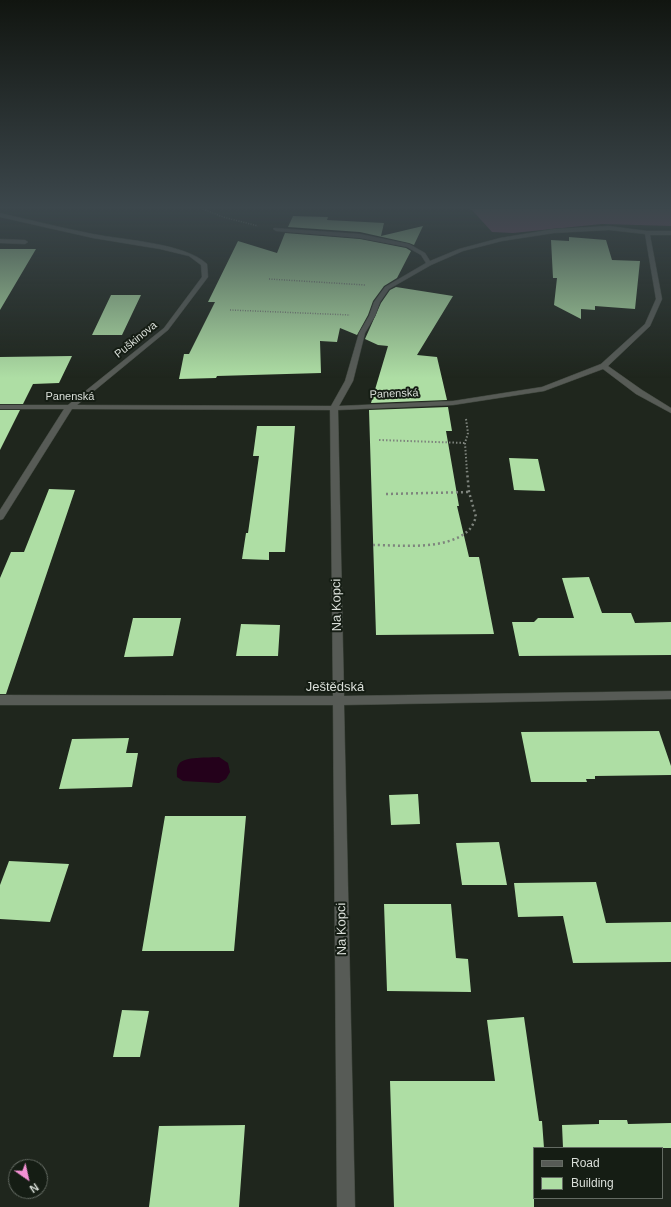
<!DOCTYPE html>
<meta charset="utf-8">
<style>
body{margin:0}
#map{position:relative;width:671px;height:1207px;overflow:hidden;background:#1f261d;font-family:Helvetica,sans-serif}
canvas{display:block}
.legend{position:absolute;left:533px;top:1147px;width:130px;height:52px;box-sizing:border-box;background:#151d14;border:1px solid #646b63;margin:0;padding:5px 7px;list-style:none;font-size:12px;color:#dadfd9}
.legend li{display:flex;align-items:center;gap:8px;height:20px}
.legend b{width:20px;border:1px solid #646b63}
.north{position:absolute;left:8px;top:1159px;width:40px;height:40px;box-sizing:border-box;background:#151d14;border:1px solid #646b63;border-radius:50%;rotate:146deg;font-size:11px;font-weight:700;line-height:16px;text-align:center;color:#dadfd9}
.north::after{content:'';display:block;margin:auto;width:14px;height:18px;background:#f491d4;clip-path:polygon(50% 0,100% 100%,50% 72%,0 100%)}
</style>
<div id="map">
<canvas width="671" height="1207"></canvas>
<ul class="legend">
<li><b style="height:5px;background:#575b56"></b>Road</li>
<li><b style="height:11px;background:#aedea4"></b>Building</li>
</ul>
<div class="north">N</div>
</div>
<script>
const ctx = document.querySelector('canvas').getContext('2d');
ctx.lineJoin = 'round';
function paint(path, color) { ctx.fillStyle = color; ctx.fill(path, 'evenodd'); }
function stroke(path, color, width, dash) { ctx.strokeStyle = color; ctx.lineWidth = width; ctx.lineCap = dash ? 'butt' : 'round'; ctx.setLineDash(dash || []); ctx.stroke(path); }
function drawText(font, color, halo, rows, align = 'center') {
  ctx.font = font + ' Helvetica,sans-serif'; ctx.lineWidth = 4; ctx.setLineDash([]); ctx.textBaseline = 'middle'; ctx.strokeStyle = halo; ctx.fillStyle = color; for (const [text, x, y, turn = 0] of rows) {
    ctx.save(); ctx.translate(x, y); ctx.rotate((+turn || 0) * Math.PI / 180); ctx.textAlign = isNaN(turn) ? turn : align; if (halo) ctx.strokeText(text, 0, 0); ctx.fillText(text, 0, 0); ctx.restore();
  }
}
const forest = new Path2D(`
 M 471,209 L 671,209 L 671,226 L 602,224 L 513,233 L 492,232 Z`);
const water = new Path2D(`
 M 219,757 L 228,763 L 230,772 L 226,779 L 219,783 L 183,781 L 177,777 C 177,773 176,768 179,764 C 184,756 209,758 219,757 Z`);
const building = new Path2D(`
 M 293,216 L 328,217 L 327,220 L 384,223 L 381,236 L 423,226 L 414,245 L 409,243 L 360,232 L 288,227 Z
 M 285,233 L 360,239 L 406,248 L 411,251 L 397,278 L 384,286 L 373,301 L 368,315 L 357,335 L 340,328 L 337,342 L 320,341 L 321,373 L 217,376 L 216,378 L 179,379 L 184,354 L 189,354 L 215,302 L 208,302 L 238,241 L 277,253 Z
 M 569,237 L 606,240 L 612,260 L 640,261 L 635,309 L 595,306 L 595,310 L 581,309 L 581,319 L 554,305 L 557,278 L 553,278 L 551,240 L 569,241 Z
 M 0,249 L 36,249 L 0,310 Z
 M 396,287 L 453,296 L 417,355 L 437,357 L 447,400 L 371,403 L 388,346 L 378,345 L 365,339 L 381,303 L 390,290 Z
 M 111,295 L 141,295 L 122,335 L 92,335 Z
 M 72,356 L 59,383 L 33,384 L 23,404 L 0,404 L 0,357 Z
 M 448,407 L 452,431 L 446,431 L 459,506 L 457,506 L 469,557 L 479,557 L 494,634 L 376,635 L 369,410 Z
 M 0,410 L 20,410 L 0,450 Z
 M 257,426 L 295,426 L 285,552 L 269,552 L 269,560 L 242,559 L 246,533 L 248,533 L 259,456 L 253,456 Z
 M 509,458 L 538,459 L 545,491 L 514,490 Z
 M 49,489 L 75,490 L 6,694 L 0,694 L 0,578 L 11,552 L 24,552 Z
 M 589,577 L 602,613 L 631,613 L 635,623 L 671,622 L 671,655 L 519,656 L 512,622 L 534,622 L 538,618 L 574,618 L 562,578 Z
 M 133,618 L 181,618 L 173,656 L 124,657 Z
 M 241,624 L 280,625 L 278,656 L 236,656 Z
 M 659,731 L 671,766 L 671,775 L 595,776 L 595,779 L 586,779 L 587,782 L 531,782 L 521,732 Z
 M 129,738 L 126,753 L 138,753 L 132,787 L 59,789 L 72,739 Z
 M 418,794 L 420,824 L 391,825 L 389,795 Z
 M 165,816 L 246,816 L 234,951 L 142,951 Z
 M 499,842 L 507,885 L 462,885 L 456,843 Z
 M 9,861 L 69,864 L 50,922 L 0,919 L 0,885 Z
 M 596,882 L 606,923 L 671,922 L 671,962 L 573,963 L 563,916 L 518,917 L 514,883 Z
 M 384,904 L 451,904 L 456,958 L 468,959 L 471,992 L 387,991 Z
 M 122,1010 L 149,1011 L 140,1057 L 113,1057 Z
 M 524,1017 L 539,1121 L 542,1121 L 544,1148 L 534,1148 L 534,1207 L 394,1207 L 390,1081 L 495,1081 L 487,1020 Z
 M 599,1120 L 627,1120 L 628,1124 L 671,1123 L 671,1148 L 563,1148 L 562,1125 L 599,1124 Z
 M 245,1125 L 239,1207 L 149,1207 L 159,1126 Z`);
const pathFar2 = new Path2D(`
 M 203,209 L 223,217 L 258,226
 M 269,279 L 365,285
 M 230,310 L 350,315`);
const pathFar1 = new Path2D(`
 M 466,419 L 468,433 L 465,443 L 467,472
 M 379,440 L 465,443`);
const path = new Path2D(`
 M 386,494 L 469,492
 M 373,545 C 401,545 447,551 469,530 C 472,527 474,522 476,517 L 469,492 L 467,471`);
const lane = new Path2D(`
 M 0,239 L 25,240 L 28,242 L 25,244 L 0,243 Z`);
const street = new Path2D(`
 M 0,213 C 31,220 62,228 93,234 C 123,240 185,243 207,264 L 208,277 L 168,330 L 77,405 L 331,406 L 345,381 L 359,333 L 369,316 L 374,302 L 385,287 L 426,263 L 421,255 L 407,247 L 360,238 L 276,231 L 273,229 L 274,228 L 360,234 L 409,244 L 425,253 L 430,261 L 459,249 L 500,238 L 554,229 L 609,226 L 647,231 L 671,231 L 671,235 L 650,235 L 662,299 L 650,326 L 608,366 L 642,390 L 671,408 L 671,413 L 636,394 L 603,369 L 544,391 L 453,405 L 338,410 L 344,696 L 671,691 L 671,699 L 344,705 L 355,1207 L 337,1207 L 333,705 L 0,705 L 0,695 L 333,696 L 330,410 L 72,409 L 3,519 L 0,520 L 0,510 L 64,409 L 0,409 L 0,405 L 68,405 L 164,328 L 202,277 L 201,265 L 189,256 L 160,249 L 93,238 L 0,217 ZM 609,230 L 645,234 L 656,299 L 645,324 L 601,364 L 542,387 L 453,401 L 339,406 L 353,381 L 365,333 L 375,316 L 380,302 L 389,289 L 431,265 L 463,251 L 502,241 L 554,233 Z`);
const farStreetnames = [
 ["Puškinova",136,340,-39],
 ["Panenská",394,394,-2],
 ["Panenská",70,397]
];
const streetNames = [
 ["Na Kopci",337,605,-91],
 ["Ještědská",335,687],
 ["Na Kopci",342,929,-91]
];
paint(forest, '#784067');
paint(water, '#24011b');
paint(building, '#aedea4');
stroke(lane, '#3d443b', 1);
stroke(street, '#3d443b', 1);
stroke(pathFar2, '#7e847d', 1.5, [1, 1.5]);
stroke(pathFar1, '#7e847d', 2, [1.5, 2]);
stroke(path, '#7e847d', 2.5, [2, 3]);
paint(lane, '#575b56');
paint(street, '#575b56');
const sky = ctx.createLinearGradient(0, 0, 0, 378);
sky.addColorStop(0, '#111510');
sky.addColorStop(0.55, '#3c474c');
sky.addColorStop(1, '#3c474c00');
ctx.fillStyle = sky;
ctx.fillRect(0, 0, 671, 378);
drawText('11px', '#dadfd9', '#151d14', farStreetnames);
drawText('13px', '#dadfd9', '#151d14', streetNames);
</script>
